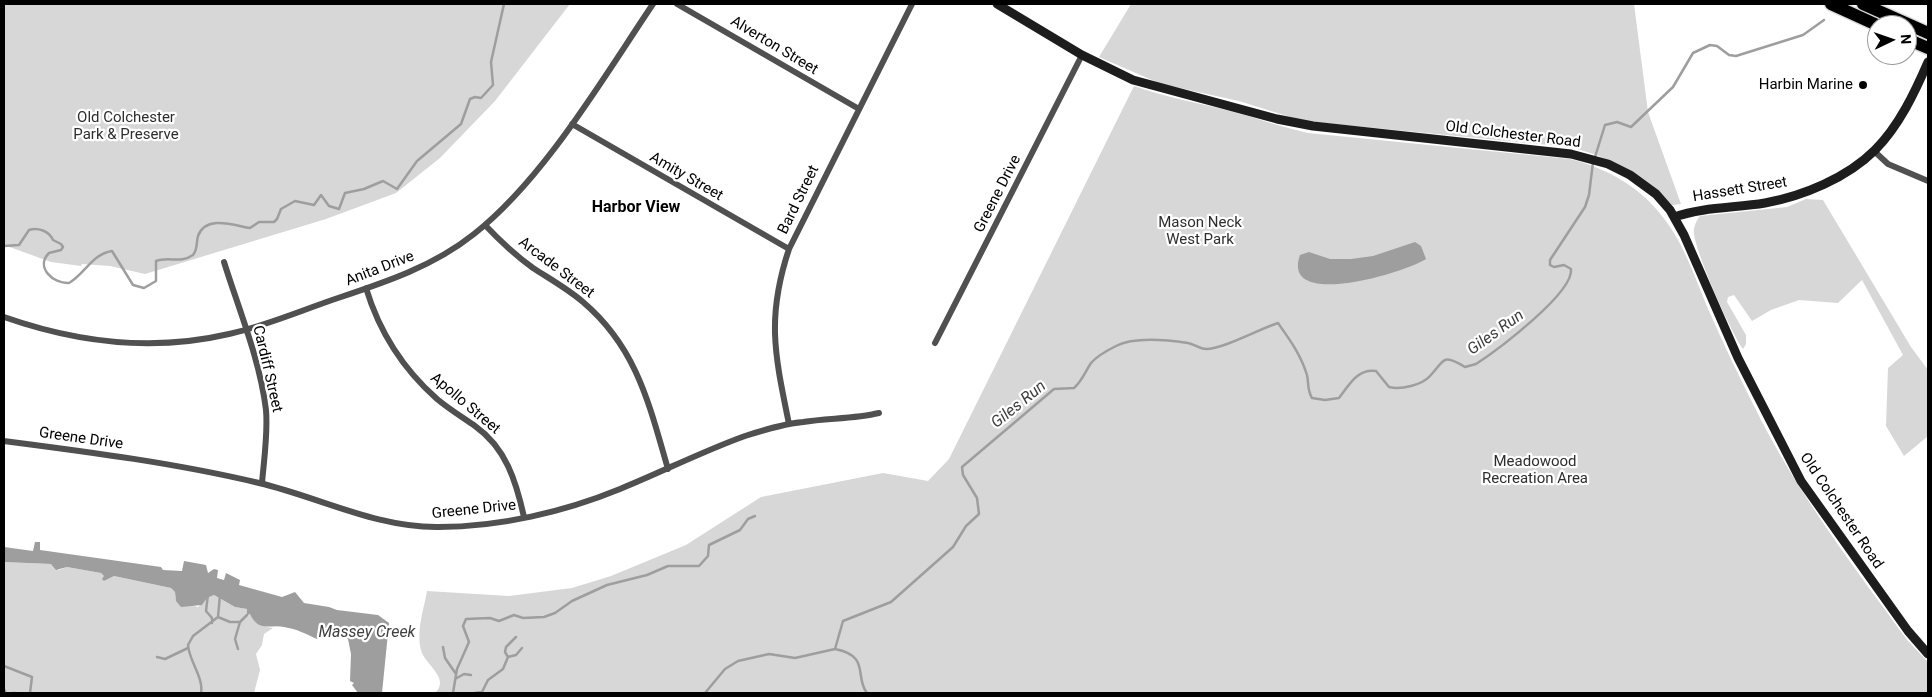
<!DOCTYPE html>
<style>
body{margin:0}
#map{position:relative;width:1932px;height:697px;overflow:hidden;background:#fff;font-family:Roboto,sans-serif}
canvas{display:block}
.frame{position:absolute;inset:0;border:5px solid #000;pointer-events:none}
.north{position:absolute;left:1867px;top:15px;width:50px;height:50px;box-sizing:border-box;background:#fff;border:1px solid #999;border-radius:50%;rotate:87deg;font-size:14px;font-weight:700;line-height:20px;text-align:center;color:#000}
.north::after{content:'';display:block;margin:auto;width:18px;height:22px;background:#000;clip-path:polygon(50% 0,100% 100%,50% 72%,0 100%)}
</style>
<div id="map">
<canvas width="1932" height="697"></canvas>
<div class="frame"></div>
<div class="north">N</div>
</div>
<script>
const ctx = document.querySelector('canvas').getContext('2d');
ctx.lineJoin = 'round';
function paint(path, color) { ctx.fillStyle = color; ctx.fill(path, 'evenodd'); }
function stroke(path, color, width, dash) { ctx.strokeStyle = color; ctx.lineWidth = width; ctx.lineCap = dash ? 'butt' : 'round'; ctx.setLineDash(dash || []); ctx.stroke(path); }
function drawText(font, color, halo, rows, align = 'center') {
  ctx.font = font + ' Roboto,sans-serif'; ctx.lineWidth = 4.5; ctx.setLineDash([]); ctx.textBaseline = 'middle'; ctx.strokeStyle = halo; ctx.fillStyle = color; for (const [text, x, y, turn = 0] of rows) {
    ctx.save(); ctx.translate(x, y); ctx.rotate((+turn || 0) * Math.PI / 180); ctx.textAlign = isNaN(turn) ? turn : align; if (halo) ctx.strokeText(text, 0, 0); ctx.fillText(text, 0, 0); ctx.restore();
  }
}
const green = new Path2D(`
 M 4,4 L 570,4 L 495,101 L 440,158 L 396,193 L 326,219 L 145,274 L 110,266 L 82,264 L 81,266 L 51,262 L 4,245 Z
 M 1131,4 L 1634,4 L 1648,112 L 1681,204 L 1672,205 C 1643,175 1610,157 1570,147 L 1303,121 L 1239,101 L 1161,84 L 1099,57 Z
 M 1134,86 C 1166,97 1198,103 1230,111 C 1257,118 1281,127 1308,133 L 1570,159 C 1606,168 1639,186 1662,216 C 1684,243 1695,278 1709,311 C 1725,348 1743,384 1761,420 C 1802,499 1856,570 1908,641 L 1928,662 L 1928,693 L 435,693 C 451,678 424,664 421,650 C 416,631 424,609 427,591 L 509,596 L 572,588 L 611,576 L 686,545 L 761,497 L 883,473 L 928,481 L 949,459 Z
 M 1806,199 L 1823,200 L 1911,347 L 1928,370 L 1928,436 L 1904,456 L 1886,426 L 1888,368 L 1903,355 L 1862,280 L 1838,303 L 1799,300 L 1771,310 L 1752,321 L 1734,295 L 1728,297 L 1727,302 L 1746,335 L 1746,344 L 1743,349 C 1730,330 1697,256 1694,234 C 1693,228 1696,221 1700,216 L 1787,207 Z
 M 4,562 L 51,564 L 59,570 L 67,567 L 101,573 L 104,576 L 104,581 L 114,576 L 171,588 L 175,592 L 176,601 L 198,607 L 207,598 L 214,595 L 235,607 L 247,609 L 247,615 L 250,614 L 261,626 L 273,628 L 264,634 L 262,645 L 256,654 L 260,670 L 254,693 L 4,693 Z`);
const water = new Path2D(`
 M 1415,242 L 1421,246 L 1426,259 C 1407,272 1280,311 1300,255 L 1309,252 L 1330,259 L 1351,259 L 1373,256 Z
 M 35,542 L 40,542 L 40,550 L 161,567 L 163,570 L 182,571 L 184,561 L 206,565 L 208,573 L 214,569 L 218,570 L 217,578 L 224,580 L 226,573 L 240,580 L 239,585 L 282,597 L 295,592 L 304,603 L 329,607 L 337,610 L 378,615 L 389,623 L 382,693 L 358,693 L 352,685 L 354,683 L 350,681 L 351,654 L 348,639 C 338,632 328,638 317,639 C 306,634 297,629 284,627 C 270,624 259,633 250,614 L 247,615 L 247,609 L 235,607 L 214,595 L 207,598 L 202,605 L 181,607 L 176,601 L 175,592 L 171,588 L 114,576 L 104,581 L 102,579 L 104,576 L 101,573 L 67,567 L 56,570 L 51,564 L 4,562 L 4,547 L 33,551 Z`);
const stream = new Path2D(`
 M 1595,157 L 1605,125 L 1617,122 L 1631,127 L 1673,87 L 1693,53 L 1710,45 L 1717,46 L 1729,55 L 1736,56 L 1803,35 L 1824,20
 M 4,246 L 19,245 L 29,230 C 38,227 49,231 53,240 L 61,244 L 63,247 L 61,250 L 49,253 C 35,267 53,284 69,283 C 85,274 92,254 112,251 L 133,285 L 144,288 L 156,281 L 156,261 C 169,256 180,264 193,255 C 198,249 196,243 198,236 C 206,214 236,226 250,228 L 259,222 L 274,222 L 277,219 L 281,209 L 295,201 L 314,205 L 321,195 L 329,206 L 339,209 L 345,193 L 364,189 L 383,181 L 397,189 L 417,161 L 461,124 L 470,99 L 475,97 L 481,98 L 493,85 L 491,62 L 504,4
 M 208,594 L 206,611 L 212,618 L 212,623
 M 218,617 L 230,622 L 240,622 L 247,615
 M 443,647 L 445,658 L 456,674
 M 238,649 L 235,639 L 240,622
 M 835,649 C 871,656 854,677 867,693
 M 157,657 L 165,659 L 188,648
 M 508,657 L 505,652 L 506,647 L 516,637
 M 4,666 L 32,677 L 30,693
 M 457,678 L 464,674 L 471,675
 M 4,689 L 6,693
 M 13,693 L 15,693
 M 201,693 C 204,678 189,661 188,645 L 193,636 L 218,617 L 220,595
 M 453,693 L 457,669 L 469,642 L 463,626 L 466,619 L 490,618 L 499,621 L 514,615 L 523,618 L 544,617 L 555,613 L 572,601 L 607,585 L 647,575 L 668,566 L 699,566 L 708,556 L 709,545 L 740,530 L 748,519 L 755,516
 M 474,693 L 482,692 L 488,680 L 503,669 L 508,657 L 516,655 L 522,648
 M 705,693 L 725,669 L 738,661 L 769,654 L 795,658 L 835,649 L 843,621 L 891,602 L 953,547 L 966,526 L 979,514 L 977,498 L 963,475 L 962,467 L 1054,389 L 1074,388 C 1082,381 1085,372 1091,363 C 1097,356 1108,350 1116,346 C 1135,336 1168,340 1188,343 C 1194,344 1200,349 1206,349 C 1223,349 1259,329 1278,323 C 1290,340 1301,355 1307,375 C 1309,384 1307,390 1312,398 L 1325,400 L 1339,398 C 1349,385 1358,368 1376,371 L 1389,387 C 1401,390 1422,385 1430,376 C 1445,360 1442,353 1465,367 L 1476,364 C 1496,351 1574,293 1571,269 L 1564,265 L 1554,267 L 1550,265 L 1550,260 L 1585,207 L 1589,195 L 1593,162`);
const street = new Path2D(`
 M 677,4 L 859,109
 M 572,124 L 789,249
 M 1874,151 L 1888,164 L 1928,181
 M 485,225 C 500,241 515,255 533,268 C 550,279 568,289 583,302 C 637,348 649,404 668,469
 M 224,262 C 239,310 260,360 266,410 C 268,434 264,459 262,483
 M 366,288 C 379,331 403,369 437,399 C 449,409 462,417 475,426 C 506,448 516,481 524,517
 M 4,317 C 78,343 152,352 229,334 C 266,326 302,310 338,298 C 386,282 434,266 474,234 C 544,179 603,78 653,4
 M 935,343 L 1082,55
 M 789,424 C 775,355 766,318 789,249 L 912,4
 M 4,441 C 89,452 175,463 259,483 C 319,497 376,528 439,527 C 499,527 564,512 620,489 C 662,472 703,451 745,436 C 764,430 783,424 803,422 C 828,418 854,419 879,413`);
const secondary = new Path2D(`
 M 997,4 L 1082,55 L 1133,80 L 1277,119 L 1313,126 L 1571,154 L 1608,164 L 1630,175 L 1656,194 L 1670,210 L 1684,235 L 1738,358 L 1801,481 L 1908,631 L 1928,654
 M 1674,217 C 1703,207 1735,208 1765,203 C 1803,196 1847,178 1875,150 C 1899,126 1915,92 1928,62`);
const highway = new Path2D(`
 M 1831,4 L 1877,25
 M 1863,4 L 1928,33
 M 1907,39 L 1928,48`);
const markers = [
 [1863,85,5,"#000"]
];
const streetNames = [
 ["Alverton Street",774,46,31],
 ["Old Colchester Road",1513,135,7],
 ["Amity Street",686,177,30],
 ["Hassett Street",1740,190,-9],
 ["Greene Drive",998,194,-63],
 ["Bard Street",799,200,-64],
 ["Arcade Street",556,268,37],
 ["Anita Drive",380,269,-21],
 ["Cardiff Street",267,369,77],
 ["Apollo Street",465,404,40],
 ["Greene Drive",81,439,8],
 ["Greene Drive",474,510,-6],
 ["Old Colchester Road",1841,511,56]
];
const poiNames = [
 ["Harbin Marine",1853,85]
];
const parkNames = [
 ["Old Colchester",126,118],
 ["Park & Preserve",126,135],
 ["Mason Neck",1200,223],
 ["West Park",1200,240],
 ["Meadowood",1535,462],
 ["Recreation Area",1535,479]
];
const neighbourhoodNames = [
 ["Harbor View",636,208]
];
const waterNames = [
 ["Giles Run",1496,333,-36],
 ["Giles Run",1019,405,-39],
 ["Massey Creek",367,633]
];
paint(green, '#d7d7d7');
paint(water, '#9e9e9e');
stroke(stream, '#9e9e9e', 2.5);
stroke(highway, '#dbdbdb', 15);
stroke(street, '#505050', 6);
stroke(secondary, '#1d1d1d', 9);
stroke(highway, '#000', 12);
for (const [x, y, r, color] of markers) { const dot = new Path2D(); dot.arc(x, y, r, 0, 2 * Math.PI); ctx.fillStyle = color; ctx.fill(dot); stroke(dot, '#fff', 2); }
drawText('15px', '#000', '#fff', streetNames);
drawText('15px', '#000', '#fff', poiNames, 'right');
drawText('15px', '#2e2e2e', '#fff', parkNames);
drawText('bold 16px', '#000', '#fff', neighbourhoodNames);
drawText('italic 16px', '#3f3f3f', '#fff', waterNames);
</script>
